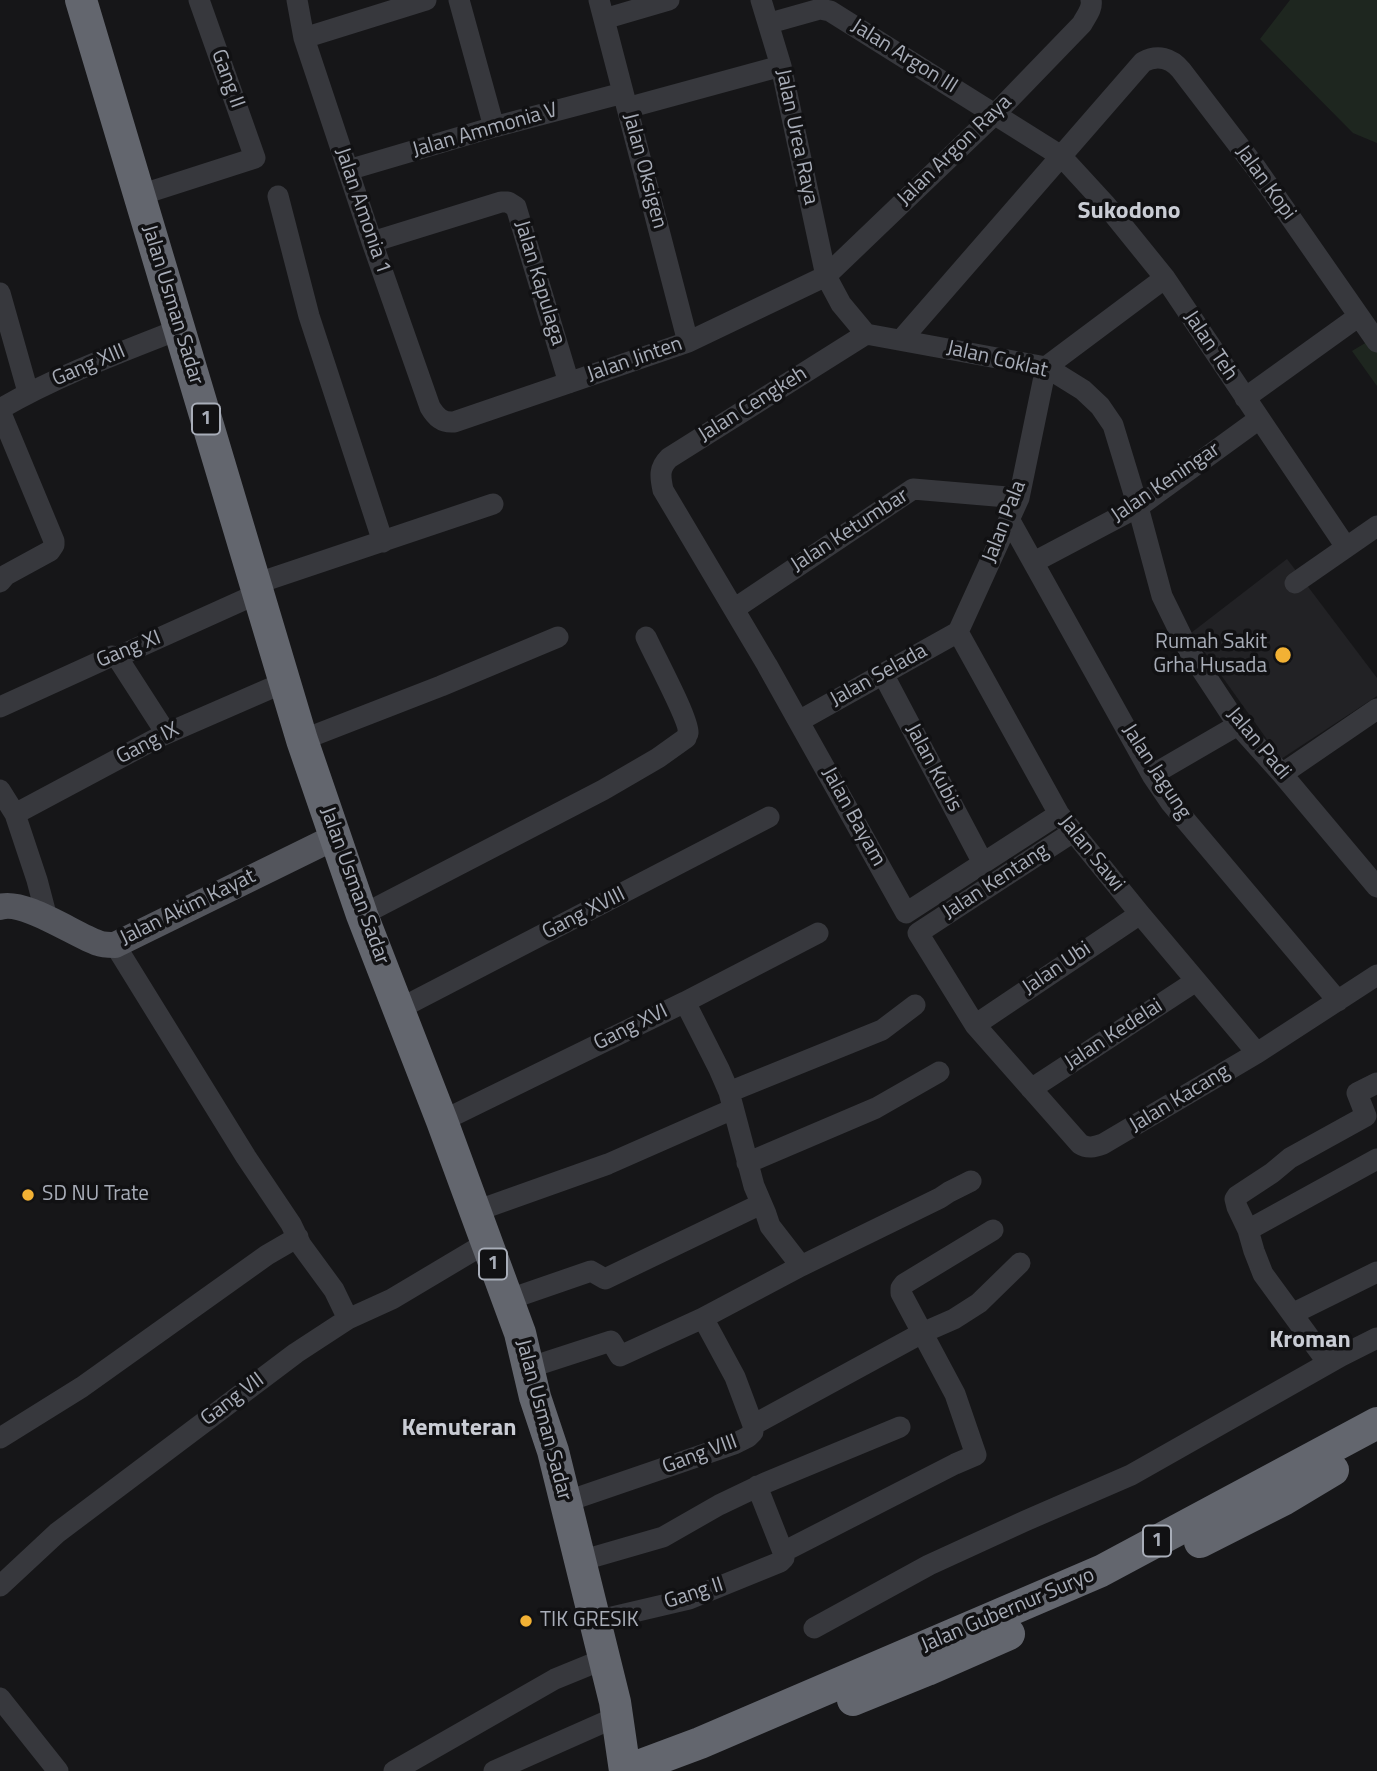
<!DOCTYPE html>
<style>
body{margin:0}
canvas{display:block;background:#161618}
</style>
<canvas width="1377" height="1771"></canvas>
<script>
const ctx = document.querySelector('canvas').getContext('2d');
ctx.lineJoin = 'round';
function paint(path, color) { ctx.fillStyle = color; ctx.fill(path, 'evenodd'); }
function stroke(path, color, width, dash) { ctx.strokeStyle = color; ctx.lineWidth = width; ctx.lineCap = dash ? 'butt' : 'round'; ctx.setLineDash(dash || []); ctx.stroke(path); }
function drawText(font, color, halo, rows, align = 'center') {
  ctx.font = font + ' "Titillium Web",sans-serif'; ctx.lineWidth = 7; ctx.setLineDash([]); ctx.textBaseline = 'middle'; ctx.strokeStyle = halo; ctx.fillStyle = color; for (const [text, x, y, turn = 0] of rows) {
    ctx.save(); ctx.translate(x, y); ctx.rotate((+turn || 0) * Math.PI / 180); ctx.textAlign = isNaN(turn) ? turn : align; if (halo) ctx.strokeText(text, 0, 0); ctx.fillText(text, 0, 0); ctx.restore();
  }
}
const built = new Path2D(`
 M 1287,559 L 1377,678 L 1377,696 L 1281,759 L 1191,633 Z`);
const green = new Path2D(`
 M 1290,0 L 1377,0 L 1377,143 L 1353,133 L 1260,39 Z
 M 1377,336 L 1377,386 L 1352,351 Z`);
const minor = new Path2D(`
 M 297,0 L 304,38 L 372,242 L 430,407 C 436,417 442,423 454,422 L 688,342 L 826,276 L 995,114 L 1082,24 C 1086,16 1093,9 1091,0
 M 459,0 L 494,127
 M 599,0 L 688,342
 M 761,0 L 781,66 L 826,276 L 841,304 L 866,334 L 1046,367 L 1083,390 L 1100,406 L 1113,425 L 1138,507 L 1162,596 L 1188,649 L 1238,725 L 1282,774 L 1377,887
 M 604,19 L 669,0
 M 770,23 L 820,9 L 830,11 L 1061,156 L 1106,205 L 1165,278 L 1346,547
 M 304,38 L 426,0
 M 627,108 L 781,66
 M 348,170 L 494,127 L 623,93
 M 140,195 L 255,158 L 199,0
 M 278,196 L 309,316 L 383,542
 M 372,242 L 501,202 L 508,202 L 516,207 L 569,383
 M 0,293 L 28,392
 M 866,334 L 669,458 C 659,468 660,476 663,490 L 767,665 L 906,913 L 1059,814
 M 901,340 L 1143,62 C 1158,54 1171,58 1181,70 L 1256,168 L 1377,342
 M 1245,398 L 1359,316
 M 0,409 C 57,376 119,353 180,329
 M 0,411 L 54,541 L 54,545 L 50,551 L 6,575 L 0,582
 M 1009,519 L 1152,775 L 1171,803 L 1338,1001
 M 1034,562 L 1138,507 L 1259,419
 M 1295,583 L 1377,526
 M 255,584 L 493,504
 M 734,609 L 913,489 L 1019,498
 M 958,632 L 1059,814 L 1140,914 L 1257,1053
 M 958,632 L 1019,498 L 1046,367 L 1165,278
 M 117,657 L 164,730 L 161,736
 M 883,674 L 983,863
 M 0,707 L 112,656 L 117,657 L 259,593
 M 799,721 L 958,632
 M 302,740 L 441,686 L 558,637
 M 1282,774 L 1377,709
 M 1152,775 L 1238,725
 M 0,790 L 15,814 L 37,880 L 47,918
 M 15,814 L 161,736 L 285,682
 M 1073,832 L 918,933 L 975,1025 L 1080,1144 C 1088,1149 1094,1147 1103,1144 L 1257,1053 L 1377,975
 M 362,915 L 603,790 L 658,758 L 686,738 C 686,736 688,735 688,733 C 690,721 653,653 646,637
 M 115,945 L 246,1157 L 291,1224 L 301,1245 L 334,1290 L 348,1319
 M 685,1002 L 719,1069 L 729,1092 L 754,1186 L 766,1214 L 770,1226 L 801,1266
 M 399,1009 L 769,817
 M 975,1025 L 1140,914
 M 1031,1089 L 1196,981
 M 729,1092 L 882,1030 L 915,1005
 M 442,1121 L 685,1002 L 818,933
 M 747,1163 L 876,1108 L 939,1072
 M 476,1211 L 608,1164 L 733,1109
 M 1248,1230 L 1377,1159
 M 507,1300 L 591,1271 L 605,1279 L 761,1204
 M 1292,1314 L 1377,1272
 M 1328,1363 L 1263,1274 L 1254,1251 L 1248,1230 L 1237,1207 L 1235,1199 L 1237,1196 L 1272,1173 L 1290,1158 L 1366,1116 L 1357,1093 L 1377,1083
 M 528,1368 L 611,1341 L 620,1356 L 703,1318 L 801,1266 L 940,1198 L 949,1192 L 971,1181
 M 753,1425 L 922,1333 L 954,1319 L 979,1303 L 1020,1263
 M 0,1438 L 82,1387 L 267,1255 L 298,1237
 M 757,1486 L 783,1552
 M 565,1502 L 734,1444 L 748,1437 L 753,1432 L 753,1425 L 735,1377 L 703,1318
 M 783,1552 L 955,1464 L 976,1455 L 955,1394 L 901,1293 L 901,1288 L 904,1284 L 993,1230
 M 580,1561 L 663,1537 L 719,1505 L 765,1483 L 900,1427
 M 0,1586 L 57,1533 L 296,1353 L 348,1319 L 392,1299 L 486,1243
 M 595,1621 L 689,1599 L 780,1562 L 784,1558 L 783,1552
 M 814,1628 L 929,1565 L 1025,1521 L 1131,1475 L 1341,1356 L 1377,1338
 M 0,1698 L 58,1771
 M 394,1771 L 555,1679 L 604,1659
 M 494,1771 L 616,1717`);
const major = new Path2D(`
 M 0,907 C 23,899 75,935 98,943 C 103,945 109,945 115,945 L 335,837`);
const highway = new Path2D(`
 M 81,0 L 302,740 L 362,915 L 442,1121 L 520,1333 L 535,1397 L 553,1451 L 615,1702 L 625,1771
 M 1200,1542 L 1283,1500 L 1333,1470
 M 853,1700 L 927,1670 L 1009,1634
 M 625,1771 L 700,1743 L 1101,1571 L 1377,1423`);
const markers = [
 [1283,655,9,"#f2b134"],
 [28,1195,7,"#f2b134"],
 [526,1621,7,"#f2b134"]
];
const shields = [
 [206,419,28],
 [493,1264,28],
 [1157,1541,28]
];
const shieldNames = [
 ["1",206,419],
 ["1",493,1264],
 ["1",1157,1541]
];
const streetNames = [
 ["Jalan Argon III",904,57,32],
 ["Gang II",227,79,70],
 ["Jalan Ammonia V",485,131,-16],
 ["Jalan Urea Raya",796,137,78],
 ["Jalan Argon Raya",955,151,-44],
 ["Jalan Oksigen",644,171,75],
 ["Jalan Kopi",1265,183,54],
 ["Jalan Amonia 1",362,211,71],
 ["Jalan Kapulaga",539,283,73],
 ["Jalan Usman Sadar",172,305,73],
 ["Jalan Teh",1210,346,56],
 ["Jalan Jinten",635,360,-19],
 ["Jalan Coklat",997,360,13],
 ["Gang XIII",89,366,-23],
 ["Jalan Cengkeh",753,405,-32],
 ["Jalan Keningar",1166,483,-34],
 ["Jalan Pala",1005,522,-69],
 ["Jalan Ketumbar",850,531,-33],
 ["Gang XI",129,650,-22],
 ["Jalan Selada",879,676,-29],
 ["Gang IX",148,744,-27],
 ["Jalan Padi",1258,744,50],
 ["Jalan Kubis",933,768,62],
 ["Jalan Jagung",1156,772,57],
 ["Jalan Bayam",853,817,61],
 ["Jalan Sawi",1091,854,51],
 ["Jalan Kentang",996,882,-33],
 ["Jalan Usman Sadar",354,886,70],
 ["Jalan Akim Kayat",188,908,-26],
 ["Gang XVIII",584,914,-27],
 ["Jalan Ubi",1057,969,-34],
 ["Gang XVI",631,1028,-26],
 ["Jalan Kedelai",1114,1035,-33],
 ["Jalan Kacang",1180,1099,-31],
 ["Gang VII",233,1400,-37],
 ["Jalan Usman Sadar",543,1420,75],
 ["Gang VIII",700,1455,-20],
 ["Gang II",694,1594,-18],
 ["Jalan Gubernur Suryo",1008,1611,-23]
];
const poiNames = [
 ["Rumah Sakit",1267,643,"right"],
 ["Grha Husada",1267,667,"right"],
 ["SD NU Trate",42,1195],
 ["TIK GRESIK",540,1621]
];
const quarterNames = [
 ["Sukodono",1129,212],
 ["Kroman",1310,1341],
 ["Kemuteran",459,1429]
];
paint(built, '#222225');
paint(green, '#1e261f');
stroke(minor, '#37383d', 21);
stroke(major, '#53555c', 26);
stroke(highway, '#63666e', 32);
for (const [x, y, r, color] of markers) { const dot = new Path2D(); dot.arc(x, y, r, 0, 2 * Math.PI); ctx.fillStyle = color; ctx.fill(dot); stroke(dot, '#111113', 2.5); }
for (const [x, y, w] of shields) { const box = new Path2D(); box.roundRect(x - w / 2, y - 15.5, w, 31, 5); ctx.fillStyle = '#111113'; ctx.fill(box); stroke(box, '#a8adb8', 2); }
drawText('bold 19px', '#a8adb8', null, shieldNames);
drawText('21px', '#a8adb8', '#111113', streetNames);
drawText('21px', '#a8adb8', '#111113', poiNames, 'left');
drawText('bold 24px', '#c9ccd4', '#111113', quarterNames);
</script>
